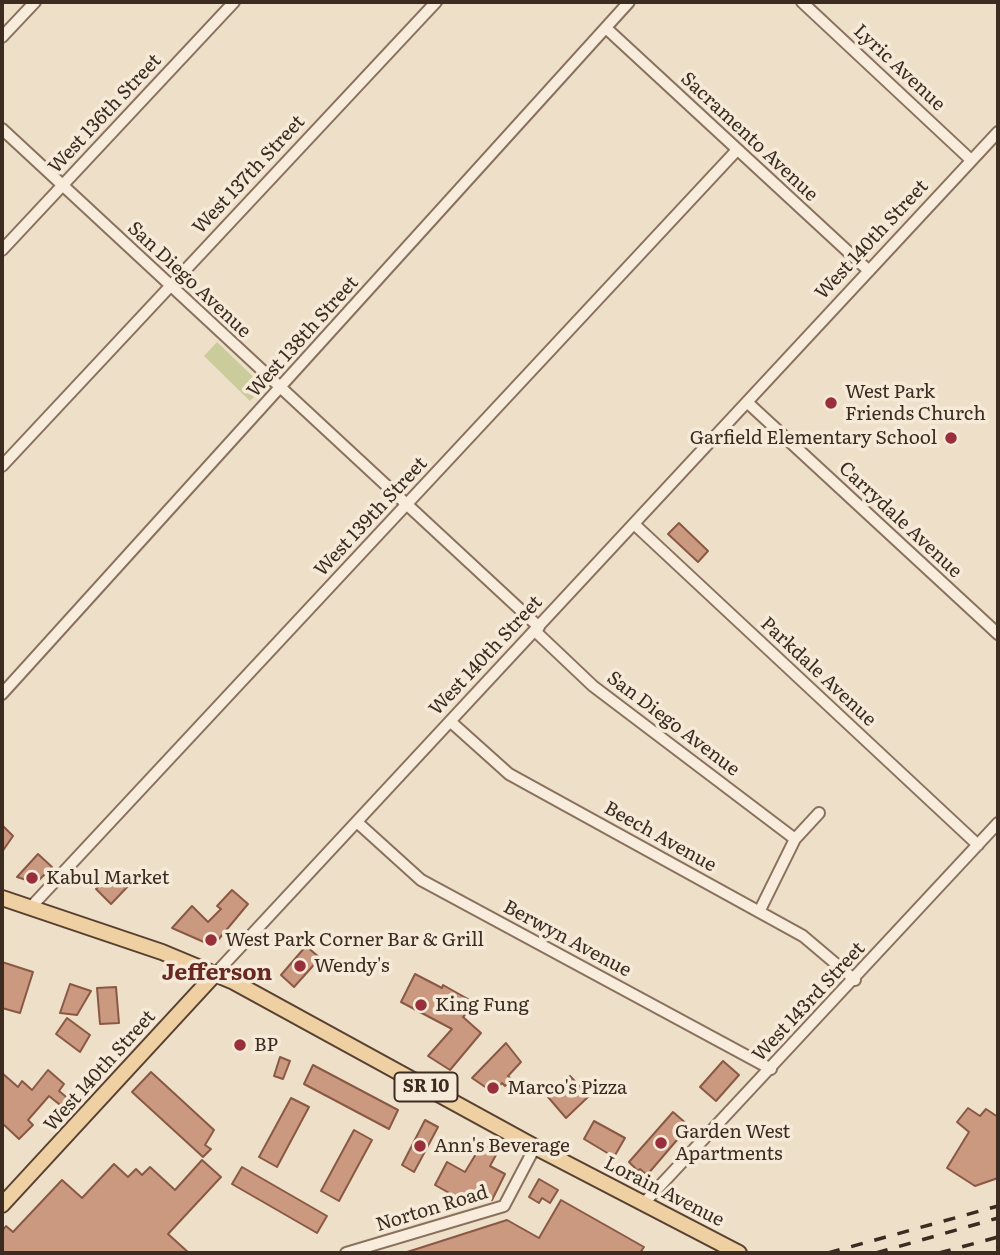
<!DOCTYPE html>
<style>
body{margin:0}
#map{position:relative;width:1000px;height:1255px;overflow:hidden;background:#eedfc9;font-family:Literata,serif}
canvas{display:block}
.frame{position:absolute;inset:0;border:4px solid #3b2b21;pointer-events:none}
</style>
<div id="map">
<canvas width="1000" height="1255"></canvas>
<div class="frame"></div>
</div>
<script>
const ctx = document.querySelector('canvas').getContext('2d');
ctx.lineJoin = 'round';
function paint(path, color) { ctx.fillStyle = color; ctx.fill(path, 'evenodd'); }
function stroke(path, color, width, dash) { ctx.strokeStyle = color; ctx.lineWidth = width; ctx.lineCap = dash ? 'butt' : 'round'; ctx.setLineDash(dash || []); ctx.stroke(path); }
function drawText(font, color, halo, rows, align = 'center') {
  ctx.font = font + ' Literata,serif'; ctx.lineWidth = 7; ctx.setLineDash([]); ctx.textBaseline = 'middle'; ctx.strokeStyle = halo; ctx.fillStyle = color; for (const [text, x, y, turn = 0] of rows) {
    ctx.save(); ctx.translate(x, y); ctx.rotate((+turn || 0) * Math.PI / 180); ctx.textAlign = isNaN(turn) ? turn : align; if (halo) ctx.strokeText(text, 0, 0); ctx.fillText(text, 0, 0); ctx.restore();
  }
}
const green = new Path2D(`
 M 217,342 L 264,387 L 250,401 L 204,356 Z`);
const building = new Path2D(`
 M 679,523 L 708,551 L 698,562 L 668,534 Z
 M 2,825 L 13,836 L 2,852 Z
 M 38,854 L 52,867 L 36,883 L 17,877 Z
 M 116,869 L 131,883 L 111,904 L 96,889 Z
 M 232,890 L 248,904 L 213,946 L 172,928 L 192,906 L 208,922 L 221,909 L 217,906 Z
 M 306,946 L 320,958 L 294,987 L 281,975 Z
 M 2,962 L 33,972 L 20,1013 L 2,1008 Z
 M 415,974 L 442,988 L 443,985 L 475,1003 L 463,1017 L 481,1033 L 450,1070 L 428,1056 L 452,1029 L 401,1002 Z
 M 70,984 L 91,991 L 77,1015 L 60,1013 Z
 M 116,987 L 119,1023 L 100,1024 L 97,988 Z
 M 67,1018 L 90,1035 L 80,1052 L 56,1034 Z
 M 506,1043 L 521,1062 L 508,1076 L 511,1079 L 505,1086 L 502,1083 L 494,1093 L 472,1078 Z
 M 280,1057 L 290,1061 L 283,1079 L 274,1076 Z
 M 723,1061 L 739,1075 L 716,1101 L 700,1087 Z
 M 313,1065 L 398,1110 L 389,1129 L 304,1084 Z
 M 48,1070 L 64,1084 L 59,1091 L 70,1100 L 64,1108 L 49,1096 L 28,1120 L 33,1125 L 19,1139 L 2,1123 L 2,1073 L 18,1087 L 22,1081 L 32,1090 Z
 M 151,1072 L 214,1130 L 205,1145 L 211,1149 L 203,1157 L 132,1092 Z
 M 570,1076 L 589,1096 L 566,1118 L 548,1097 Z
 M 291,1098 L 309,1107 L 277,1167 L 259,1157 Z
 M 968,1108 L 980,1116 L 986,1109 L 998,1117 L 998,1178 L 975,1186 L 947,1168 L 969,1132 L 957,1122 Z
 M 673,1112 L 689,1126 L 647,1175 L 640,1169 L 638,1171 L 629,1162 Z
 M 425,1120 L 438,1127 L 414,1172 L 402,1165 Z
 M 594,1121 L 625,1138 L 614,1157 L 584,1139 Z
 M 354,1130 L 372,1140 L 339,1201 L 321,1191 Z
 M 482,1144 L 497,1153 L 490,1166 L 505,1174 L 492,1200 L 486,1196 L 483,1202 L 472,1196 L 467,1203 L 435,1185 L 447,1162 L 465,1172 Z
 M 202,1160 L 221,1177 L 168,1234 L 189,1253 L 2,1253 L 2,1231 L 6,1226 L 13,1232 L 62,1180 L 82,1198 L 114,1164 L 128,1177 L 136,1169 L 142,1175 L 150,1167 L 175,1190 Z
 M 242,1167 L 327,1216 L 317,1233 L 232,1184 Z
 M 539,1179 L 558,1190 L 550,1203 L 542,1198 L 539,1203 L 529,1197 Z
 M 561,1200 L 644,1247 L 640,1253 L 404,1253 L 507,1220 L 539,1238 Z`);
const minor = new Path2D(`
 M 802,2 L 971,160
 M 606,28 L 869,271
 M 2,37 L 35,2
 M 2,129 L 539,627
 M 2,250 L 234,2
 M 748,403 L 998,634
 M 2,466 L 436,2
 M 634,524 L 978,845
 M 535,631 L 593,686 L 795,839
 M 2,694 L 629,2
 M 451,722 L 509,774 L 803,936 L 855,980
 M 358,823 L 421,880 L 771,1069
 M 30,908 L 737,150
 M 759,912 L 795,839 L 819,813
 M 216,973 L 998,132
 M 644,1203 L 998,823
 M 346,1253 L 504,1206 L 535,1147`);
const major = new Path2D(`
 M 2,898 L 162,952 L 234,982 L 535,1147 L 739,1253
 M 2,1205 L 216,973`);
const rail = new Path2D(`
 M 828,1253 L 998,1206
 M 876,1253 L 998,1218
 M 939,1253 L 998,1237`);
const markers = [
 [831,403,7,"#982f3a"],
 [951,438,7,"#982f3a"],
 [32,878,7,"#982f3a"],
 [211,940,7,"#982f3a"],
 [300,966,7,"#982f3a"],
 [421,1005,7,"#982f3a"],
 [240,1045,7,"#982f3a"],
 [493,1088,7,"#982f3a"],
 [661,1143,7,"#982f3a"],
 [420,1146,7,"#982f3a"]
];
const shields = [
 [426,1087,63]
];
const shieldNames = [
 ["SR 10",426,1087]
];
const streetNames = [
 ["Lyric Avenue",899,68,43],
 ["West 136th Street",105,114,-47],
 ["Sacramento Avenue",749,137,43],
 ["West 137th Street",249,175,-47],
 ["West 140th Street",872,240,-47],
 ["San Diego Avenue",189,280,43],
 ["West 138th Street",303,337,-48],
 ["West 139th Street",371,517,-47],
 ["Carrydale Avenue",900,520,43],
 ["West 140th Street",486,656,-47],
 ["Parkdale Avenue",818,672,43],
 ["San Diego Avenue",673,724,37],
 ["Beech Avenue",660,837,29],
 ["Berwyn Avenue",567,939,28],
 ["West 143rd Street",809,1002,-47],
 ["West 140th Street",100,1071,-48],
 ["Lorain Avenue",664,1192,27],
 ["Norton Road",432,1209,-17]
];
const poiNames = [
 ["West Park",845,392],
 ["Friends Church",845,414],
 ["Garfield Elementary School",937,438,"right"],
 ["Kabul Market",46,878],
 ["West Park Corner Bar & Grill",225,940],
 ["Wendy's",314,966],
 ["King Fung",435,1005],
 ["BP",254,1045],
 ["Marco's Pizza",507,1088],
 ["Garden West",675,1132],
 ["Apartments",675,1154],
 ["Ann's Beverage",434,1146]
];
const quarterNames = [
 ["Jefferson",217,973]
];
paint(green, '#cbcc9c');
paint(building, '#cb9880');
stroke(building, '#895944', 2);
stroke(minor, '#8a715e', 14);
stroke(major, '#584031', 18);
stroke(minor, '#f8eddc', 10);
stroke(major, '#efd0a3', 14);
stroke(rail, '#3b2b21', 3.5, [12, 12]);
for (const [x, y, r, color] of markers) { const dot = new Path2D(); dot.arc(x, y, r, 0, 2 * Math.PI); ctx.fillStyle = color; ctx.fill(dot); stroke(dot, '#f5ead8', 2.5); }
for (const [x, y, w] of shields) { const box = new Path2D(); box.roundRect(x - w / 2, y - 14.5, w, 29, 5); ctx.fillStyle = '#f5ead8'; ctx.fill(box); stroke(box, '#3b2b21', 2); }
drawText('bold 18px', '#3b2b21', null, shieldNames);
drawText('19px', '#3b2b21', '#f5ead8', streetNames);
drawText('19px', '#3b2b21', '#f5ead8', poiNames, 'left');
drawText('bold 23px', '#672921', '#f5ead8', quarterNames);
</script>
